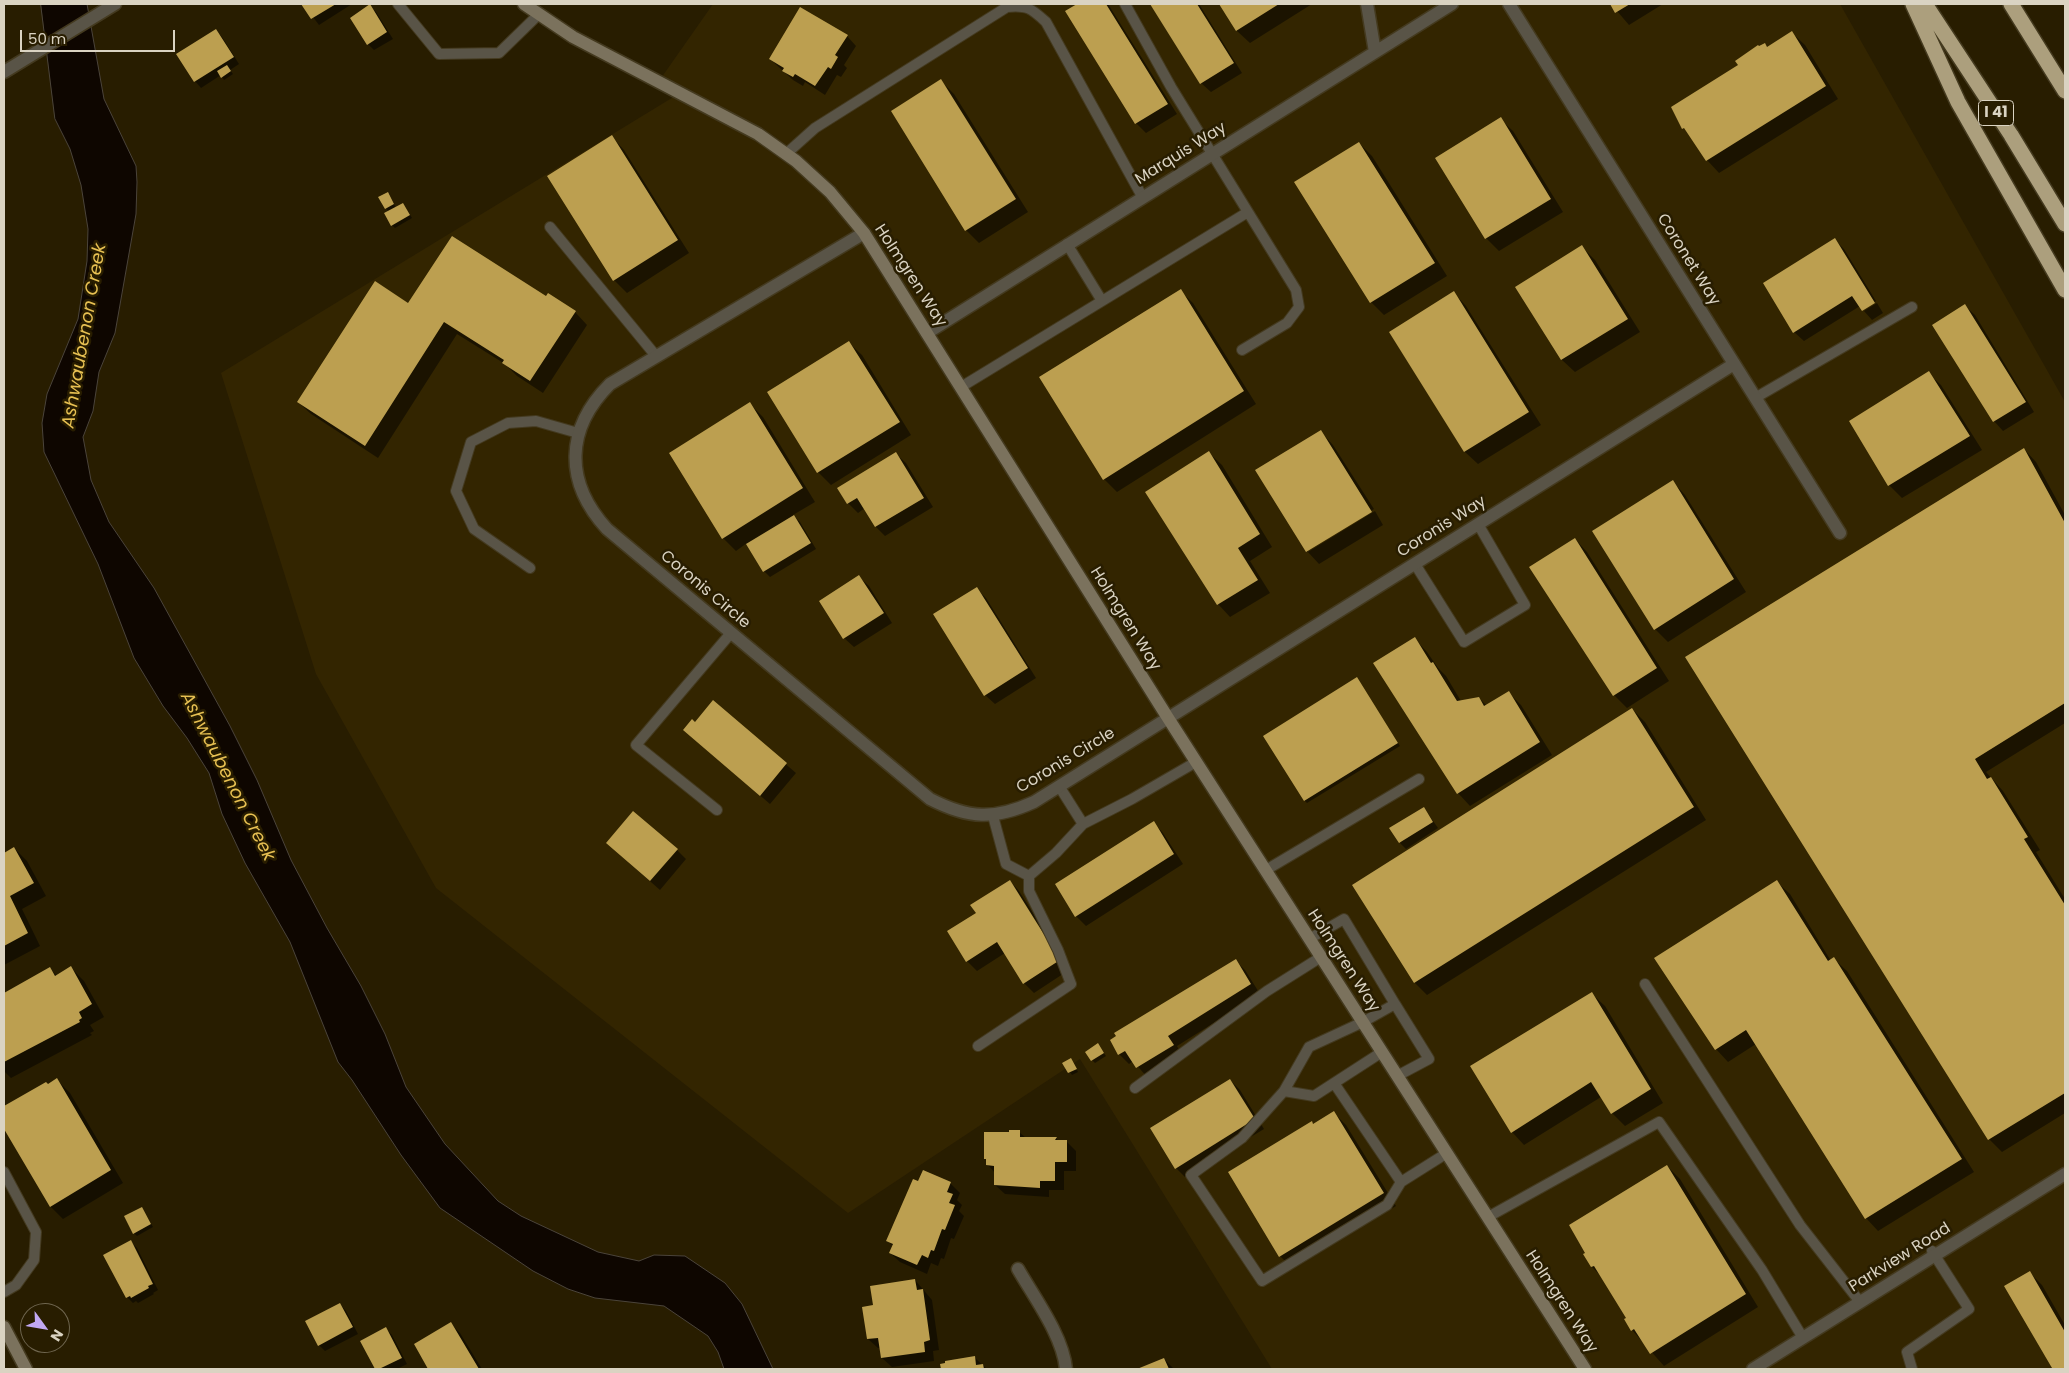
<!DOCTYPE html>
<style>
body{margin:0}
#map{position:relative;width:2069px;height:1373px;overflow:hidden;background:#281d00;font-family:Poppins,sans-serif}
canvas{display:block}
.frame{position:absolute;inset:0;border:5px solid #dad3c2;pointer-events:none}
.north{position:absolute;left:20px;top:1303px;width:50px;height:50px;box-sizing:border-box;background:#281d00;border:1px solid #6f664e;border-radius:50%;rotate:122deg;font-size:14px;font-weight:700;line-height:20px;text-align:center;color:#dad3c2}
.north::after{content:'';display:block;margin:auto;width:18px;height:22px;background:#c1a8f3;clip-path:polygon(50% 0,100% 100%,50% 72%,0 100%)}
.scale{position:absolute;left:20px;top:30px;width:155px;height:22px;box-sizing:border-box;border:2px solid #dad3c2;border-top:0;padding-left:6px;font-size:15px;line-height:18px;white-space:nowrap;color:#dad3c2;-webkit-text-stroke:4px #281d00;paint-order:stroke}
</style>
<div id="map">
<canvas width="2069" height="1373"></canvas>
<div class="frame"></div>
<div class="north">N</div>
<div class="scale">50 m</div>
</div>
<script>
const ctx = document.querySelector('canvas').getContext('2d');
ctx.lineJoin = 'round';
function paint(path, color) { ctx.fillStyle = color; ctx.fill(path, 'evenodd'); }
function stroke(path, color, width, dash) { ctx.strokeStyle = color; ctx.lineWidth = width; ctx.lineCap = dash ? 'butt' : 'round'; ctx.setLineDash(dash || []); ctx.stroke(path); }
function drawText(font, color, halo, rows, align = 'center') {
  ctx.font = font + ' Poppins,sans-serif'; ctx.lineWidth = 5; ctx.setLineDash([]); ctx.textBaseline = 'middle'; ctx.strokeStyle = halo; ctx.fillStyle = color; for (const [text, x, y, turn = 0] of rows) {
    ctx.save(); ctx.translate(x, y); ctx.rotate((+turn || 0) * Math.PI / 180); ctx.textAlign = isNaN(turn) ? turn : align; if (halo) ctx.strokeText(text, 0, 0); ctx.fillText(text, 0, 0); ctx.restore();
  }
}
const built = new Path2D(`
 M 713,4 L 1840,4 L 2065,402 L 2065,1369 L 1272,1369 L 1080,1059 L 848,1213 L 436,888 L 316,674 L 221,373 L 680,93 L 659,81 Z`);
const water = new Path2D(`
 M 41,4 L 87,4 L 104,99 L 136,166 L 137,182 L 136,214 L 115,333 L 99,372 L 93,411 L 83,437 L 91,480 L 109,522 L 154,588 L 230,726 L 257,780 L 291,860 L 327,928 L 361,986 L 385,1034 L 406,1087 L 445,1144 L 498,1201 L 521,1216 L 598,1252 L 639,1261 L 654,1255 L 685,1256 L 725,1283 L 742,1304 L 773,1369 L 724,1369 L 718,1352 L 708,1336 L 664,1306 L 595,1298 L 568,1289 L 533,1271 L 440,1208 L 401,1155 L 352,1080 L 338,1062 L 290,942 L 245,863 L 222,814 L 209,773 L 187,738 L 163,706 L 134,658 L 98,564 L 44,452 L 42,423 L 47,394 L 78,319 L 87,261 L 88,229 L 81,185 L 70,149 L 55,119 Z`);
const shadow = new Path2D(`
 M 303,4 L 352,4 L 319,25 Z
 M 1080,4 L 1108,4 L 1177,114 L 1146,133 L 1136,123 L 1067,12 Z
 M 1151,4 L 1199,4 L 1242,73 L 1211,92 L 1201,83 Z
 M 1220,4 L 1312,4 L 1250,43 L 1237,31 Z
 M 1611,4 L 1663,4 L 1629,25 Z
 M 370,6 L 376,12 L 393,39 L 374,50 L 368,44 Z
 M 216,31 L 222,37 L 239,64 L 230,70 L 233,74 L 224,80 L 221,75 L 201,88 L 195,81 Z
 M 1792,33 L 1805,45 L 1838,99 L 1719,173 L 1707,160 L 1693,138 L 1677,118 L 1739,66 Z
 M 847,36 L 856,46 L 844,65 L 847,68 L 841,77 L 837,75 L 825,95 L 805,82 L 803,86 L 793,80 L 770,59 Z
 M 941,81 L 954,94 L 1028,212 L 979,243 L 966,230 L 892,112 Z
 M 1500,119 L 1513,131 L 1563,212 L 1499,251 L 1486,238 L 1437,158 Z
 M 612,137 L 624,150 L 689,253 L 627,293 L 614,280 Z
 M 1359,143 L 1372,156 L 1447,276 L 1384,315 L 1371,302 Z
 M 388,194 L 396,208 L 405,207 L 412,218 L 395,228 L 392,225 L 389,212 L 386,208 Z
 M 1835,240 L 1844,249 L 1876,301 L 1863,309 L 1863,311 L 1860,306 L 1804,341 L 1794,332 Z
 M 1582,247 L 1595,260 L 1640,332 L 1575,372 L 1562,360 L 1517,287 Z
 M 1180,291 L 1193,303 L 1256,404 L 1117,492 L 1104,479 Z
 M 1454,293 L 1466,306 L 1541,425 L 1478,464 L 1465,452 L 1391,332 Z
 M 546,298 L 575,312 L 587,325 L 543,393 L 517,376 L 505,364 L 457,334 L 378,458 L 311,414 L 298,402 L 408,305 Z
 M 1877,303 L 1883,313 L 1872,320 L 1864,311 Z
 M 1965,306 L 1975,315 L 2034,412 L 2003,431 L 1994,421 Z
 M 849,343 L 862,355 L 911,435 L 831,485 L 818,472 L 769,393 Z
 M 1928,373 L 1941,385 L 1982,450 L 1902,498 L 1889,485 L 1850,421 Z
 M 750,404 L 763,417 L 815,502 L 793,515 L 800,522 L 816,549 L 770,577 L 764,571 L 747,543 L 736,551 L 723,538 Z
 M 1321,432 L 1333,445 L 1374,509 L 1308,549 L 1308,552 L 1375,511 L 1383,525 L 1319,564 L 1307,551 Z
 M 2024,449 L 2036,462 L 2065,515 L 2065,723 L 1986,772 L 2003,791 L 2040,850 L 2036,852 L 2065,899 L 2065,1113 L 2002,1152 L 1989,1139 L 1687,657 Z
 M 1209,453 L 1222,465 L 1272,547 L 1250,561 L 1270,593 L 1230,617 L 1218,604 L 1196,572 L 1146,492 Z
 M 896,454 L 906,463 L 933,507 L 885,536 L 876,527 L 865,508 L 858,513 L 848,503 Z
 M 1673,482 L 1685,495 L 1746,592 L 1668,642 L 1655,629 Z
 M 1575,539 L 1587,552 L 1669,681 L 1627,708 L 1614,695 Z
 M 859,577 L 869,586 L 892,623 L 854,647 L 844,638 Z
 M 977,589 L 986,598 L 1036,678 L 995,704 L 985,695 Z
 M 1415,639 L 1427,652 L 1438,668 L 1446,676 L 1461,701 L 1479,698 L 1487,706 L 1508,692 L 1521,705 L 1552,755 L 1470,806 L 1458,793 Z
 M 1357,679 L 1400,746 L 1307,803 L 1304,800 Z
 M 713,702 L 796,773 L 770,804 L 694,739 L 695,724 Z
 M 1632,709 L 1645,722 L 1706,820 L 1427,995 L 1415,983 Z
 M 1424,808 L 1438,828 L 1406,849 L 1400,843 Z
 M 1154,823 L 1163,833 L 1183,864 L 1086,926 L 1076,916 Z
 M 14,848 L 27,861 L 46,896 L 22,909 L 40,946 L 4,965 L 4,854 Z
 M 677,850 L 686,859 L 660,890 L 617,852 Z
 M 1010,881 L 1019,891 L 1069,970 L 1034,993 L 1024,983 L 1005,953 L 977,971 L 967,961 L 977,913 Z
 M 1777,882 L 1790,894 L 1831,961 L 1834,959 L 1847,971 L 1974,1172 L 1878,1231 L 1866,1218 L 1756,1044 L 1728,1062 L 1716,1049 Z
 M 1235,960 L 1245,970 L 1260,994 L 1177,1046 L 1182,1055 L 1147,1077 L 1133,1061 L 1129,1064 L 1119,1054 L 1111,1041 Z
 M 71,968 L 84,981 L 104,1017 L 90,1025 L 94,1031 L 90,1033 L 92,1035 L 11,1078 L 4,1071 L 4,995 L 50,969 L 57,976 Z
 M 1592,994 L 1605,1006 L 1663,1103 L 1625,1126 L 1612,1113 L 1601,1097 L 1524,1145 L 1512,1132 Z
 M 1100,1048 L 1106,1056 L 1095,1063 L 1092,1060 Z
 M 1073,1062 L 1078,1072 L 1072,1075 L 1064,1063 Z
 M 57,1080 L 70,1093 L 123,1183 L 63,1219 L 51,1207 L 4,1127 L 4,1108 L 46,1083 L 48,1085 Z
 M 1230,1080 L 1240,1090 L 1264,1129 L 1185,1177 L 1176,1168 Z
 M 1334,1113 L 1346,1125 L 1396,1206 L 1293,1269 L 1280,1256 L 1314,1125 Z
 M 1019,1132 L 1026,1138 L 1056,1138 L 1059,1142 L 1067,1142 L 1076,1151 L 1076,1171 L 1064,1171 L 1064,1190 L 1049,1190 L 1049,1197 L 1005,1194 L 995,1185 L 995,1173 L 988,1165 L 988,1161 L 985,1158 Z
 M 1667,1166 L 1680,1179 L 1758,1307 L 1664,1366 L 1632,1330 L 1628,1318 L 1603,1278 L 1592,1267 Z
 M 950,1183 L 960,1193 L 957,1200 L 962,1205 L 959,1211 L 964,1216 L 954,1239 L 951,1238 L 944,1259 L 941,1258 L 938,1266 L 931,1263 L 927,1274 L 900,1262 L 890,1253 L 893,1246 L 888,1241 Z
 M 142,1208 L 153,1227 L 137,1236 L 134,1233 Z
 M 131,1242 L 137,1248 L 158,1290 L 153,1293 L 154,1294 L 138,1303 L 136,1301 L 133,1303 L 127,1297 Z
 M 2030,1273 L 2042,1285 L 2065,1325 L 2065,1369 L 2052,1369 Z
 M 915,1280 L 932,1300 L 939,1350 L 933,1351 L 934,1361 L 892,1367 L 882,1358 L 881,1348 L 878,1348 L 868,1339 L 874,1306 Z
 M 340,1304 L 346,1311 L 358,1334 L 325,1351 L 319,1345 Z
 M 451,1324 L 460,1333 L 482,1369 L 430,1369 L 415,1345 Z
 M 386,1329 L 392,1335 L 407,1364 L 397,1369 L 376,1369 L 362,1341 Z
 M 974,1357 L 987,1369 L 942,1369 L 941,1365 Z
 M 1164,1359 L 1174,1369 L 1140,1369 Z`);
const building = new Path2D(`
 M 301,4 L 336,4 L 311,19 Z
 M 370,4 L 387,32 L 367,45 L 350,18 Z
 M 1077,4 L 1106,4 L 1168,104 L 1135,124 L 1065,11 Z
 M 1150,4 L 1197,4 L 1234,63 L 1200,84 Z
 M 1219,4 L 1279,4 L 1236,31 Z
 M 1610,4 L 1630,4 L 1615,13 Z
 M 800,7 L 848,35 L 835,55 L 838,57 L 831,69 L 828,67 L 815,86 L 795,74 L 793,77 L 782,71 L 784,68 L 769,59 Z
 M 216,29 L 234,57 L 194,82 L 176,54 Z
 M 1792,31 L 1826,86 L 1706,161 L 1684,128 L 1682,129 L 1671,107 L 1738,65 L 1735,61 L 1758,45 L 1759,46 L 1765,43 L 1767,47 Z
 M 227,65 L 231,71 L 221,78 L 217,71 Z
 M 941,79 L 1016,199 L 965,231 L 891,111 Z
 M 1501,117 L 1551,199 L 1485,239 L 1435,158 Z
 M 612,135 L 678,240 L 613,281 L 547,176 Z
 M 1359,142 L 1435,263 L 1370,303 L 1294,182 Z
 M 388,192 L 394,204 L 385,209 L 378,197 Z
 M 403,203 L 410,215 L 391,226 L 384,213 Z
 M 452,236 L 546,296 L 548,293 L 576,311 L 530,381 L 502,363 L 504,360 L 444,322 L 365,446 L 297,402 L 375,281 L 408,303 Z
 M 1835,238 L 1875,303 L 1862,311 L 1852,296 L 1793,333 L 1763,283 Z
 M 1582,245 L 1628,319 L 1561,360 L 1515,287 Z
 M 1181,289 L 1244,391 L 1103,480 L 1039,377 Z
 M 1454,291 L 1529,412 L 1464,452 L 1389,332 Z
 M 1965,304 L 2026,402 L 1993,422 L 1932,325 Z
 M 849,341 L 900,422 L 817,473 L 767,392 Z
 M 1929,371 L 1970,436 L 1888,486 L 1849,421 Z
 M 750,402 L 803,488 L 722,539 L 669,453 Z
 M 1321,430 L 1372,512 L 1306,552 L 1255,470 Z
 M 2024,448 L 2065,523 L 2065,703 L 1975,759 L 1987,779 L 1991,777 L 2028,837 L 2024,839 L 2065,905 L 2065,1093 L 1988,1140 L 1685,657 Z
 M 1209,451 L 1260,534 L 1238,548 L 1258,580 L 1217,605 L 1145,492 Z
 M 896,452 L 924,498 L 875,527 L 857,498 L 847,504 L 837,488 Z
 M 1673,480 L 1734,579 L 1654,630 L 1592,531 Z
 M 794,515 L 811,543 L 763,572 L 746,544 Z
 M 1575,538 L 1657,668 L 1613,696 L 1529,567 Z
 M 859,575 L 884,613 L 843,639 L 819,601 Z
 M 977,587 L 1028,668 L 984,696 L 933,614 Z
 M 1415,637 L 1431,663 L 1433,662 L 1457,701 L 1479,697 L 1484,706 L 1509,691 L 1540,742 L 1457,794 L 1373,663 Z
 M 1357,677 L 1398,743 L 1304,801 L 1263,736 Z
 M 713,700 L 787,763 L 760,796 L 683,730 L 692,719 L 695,722 Z
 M 1632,708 L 1694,807 L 1414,983 L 1352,885 Z
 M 1424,807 L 1433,822 L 1399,843 L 1389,828 Z
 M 633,811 L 678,849 L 650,881 L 606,843 Z
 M 1154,821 L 1174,854 L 1075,917 L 1055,884 Z
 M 14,847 L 34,883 L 10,896 L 28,933 L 4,946 L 4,853 Z
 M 1010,880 L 1060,960 L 1023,984 L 997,942 L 966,962 L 947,931 L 976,913 L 970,905 Z
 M 1777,880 L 1828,961 L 1834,957 L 1962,1159 L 1865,1219 L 1746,1030 L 1715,1050 L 1654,958 Z
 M 1236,959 L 1251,984 L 1168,1036 L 1174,1045 L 1136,1068 L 1125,1051 L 1118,1055 L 1110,1040 L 1116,1036 L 1114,1033 Z
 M 71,966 L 92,1004 L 79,1012 L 82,1018 L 79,1020 L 80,1022 L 4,1062 L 4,993 L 50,967 L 55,976 Z
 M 1592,992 L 1651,1089 L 1611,1114 L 1591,1082 L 1511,1133 L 1470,1066 Z
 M 1098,1043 L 1104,1053 L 1091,1061 L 1085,1052 Z
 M 1071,1058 L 1077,1069 L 1068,1073 L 1062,1063 Z
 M 57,1078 L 111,1170 L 50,1207 L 4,1129 L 4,1106 L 46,1082 L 48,1084 Z
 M 1230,1079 L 1255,1119 L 1175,1169 L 1150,1128 Z
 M 1334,1111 L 1384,1193 L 1279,1257 L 1228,1172 L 1312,1121 L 1313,1124 Z
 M 1009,1130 L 1020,1130 L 1020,1137 L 1057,1137 L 1055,1140 L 1067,1140 L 1067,1162 L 1055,1162 L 1055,1181 L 1040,1181 L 1040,1188 L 994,1185 L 994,1166 L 986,1165 L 986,1159 L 984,1159 L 984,1132 L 1009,1132 Z
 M 1667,1165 L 1746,1294 L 1650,1354 L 1634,1329 L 1631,1331 L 1624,1319 L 1626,1318 L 1594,1266 L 1591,1267 L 1583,1254 L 1585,1253 L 1569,1225 Z
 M 923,1170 L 951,1182 L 947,1192 L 953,1194 L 949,1203 L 955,1205 L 945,1230 L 942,1229 L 934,1251 L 931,1250 L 928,1258 L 922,1255 L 917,1265 L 889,1253 L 893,1244 L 886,1241 L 913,1179 L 918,1181 Z
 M 142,1207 L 151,1224 L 133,1234 L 124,1216 Z
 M 131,1240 L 153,1284 L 148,1286 L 149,1288 L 131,1298 L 130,1296 L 126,1298 L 103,1255 Z
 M 2030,1271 L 2065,1332 L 2065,1369 L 2050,1369 L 2052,1368 L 2004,1286 Z
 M 915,1279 L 917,1290 L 923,1289 L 930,1340 L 924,1342 L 925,1352 L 881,1358 L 878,1338 L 867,1339 L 862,1307 L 873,1305 L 870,1286 Z
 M 340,1303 L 353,1327 L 318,1346 L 305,1321 Z
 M 451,1322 L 479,1369 L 428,1369 L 414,1344 Z
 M 386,1327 L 402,1358 L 379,1369 L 375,1369 L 360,1341 Z
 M 975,1356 L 976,1365 L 983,1364 L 984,1369 L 941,1369 L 940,1364 L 945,1363 L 945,1361 Z
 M 1164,1358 L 1169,1369 L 1137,1369 Z`);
const lane = new Path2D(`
 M 398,4 L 439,54 L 499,53 L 538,15
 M 1125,4 L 1171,87 L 1296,290 L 1299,307 L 1287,323 L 1242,350
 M 786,154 L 815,128 L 1007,7 C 1027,5 1031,8 1046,22 L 1143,198
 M 550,227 L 656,356
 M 1067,244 L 1102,301
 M 961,387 L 1248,212
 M 1755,398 L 1912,307
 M 1415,564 L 1464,642 L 1525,605 L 1478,524
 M 530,568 L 474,529 L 456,491 L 471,442 L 508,423 L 536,421 L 578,433
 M 1059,786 L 1083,824
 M 717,810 L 636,745 L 731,633
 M 993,816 L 1006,864 L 1029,876
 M 1266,870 L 1419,779
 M 1309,939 L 1344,919 L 1395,1004 L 1363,1022 L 1309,1047 L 1284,1091 L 1314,1096 L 1382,1052
 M 1645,984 L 1800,1225 L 1860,1302
 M 1395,1004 L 1429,1059 L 1397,1076
 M 978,1046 L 1071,984 L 1058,950 L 1029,891 L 1029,876 L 1056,853 L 1083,824 L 1132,799 L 1196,762
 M 1334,1083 L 1401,1182 L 1447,1153
 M 1135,1088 L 1267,991 L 1321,957
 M 1284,1091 L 1242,1138 L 1191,1175 L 1262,1281 L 1387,1205 L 1401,1182
 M 4,1172 L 36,1232 L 34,1260 L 16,1285 L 4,1292
 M 1488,1217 L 1659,1122 L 1762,1270 L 1803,1338
 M 1912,1369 L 1907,1352 L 1969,1309 L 1932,1251`);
const street = new Path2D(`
 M 1367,4 L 1375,52
 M 1509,4 L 1840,533
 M 4,72 L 115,4
 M 864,233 L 610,384 C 565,429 564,482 607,529 L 930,799 C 969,819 994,820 1034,802 L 1734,364
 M 927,333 L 1452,4
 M 1018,1269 C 1034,1297 1063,1336 1066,1369
 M 1753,1369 L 2065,1174`);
const secondary = new Path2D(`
 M 524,4 L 573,37 L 758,134 L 796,161 L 830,192 L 864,233 L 1168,718 L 1585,1369
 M 4,1327 L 26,1369`);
const highway = new Path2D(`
 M 1913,4 L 1958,102 L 2065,290
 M 1925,4 L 2011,135 L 2065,224
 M 2011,4 L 2065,91`);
const shields = [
 [1996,113,35]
];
const shieldNames = [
 ["I 41",1996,113]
];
const streetNames = [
 ["Marquis Way",1181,154,-32],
 ["Coronet Way",1688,260,58],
 ["Holmgren Way",910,276,57],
 ["Coronis Way",1442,527,-32],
 ["Coronis Circle",705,590,40],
 ["Holmgren Way",1125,619,58],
 ["Coronis Circle",1066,761,-31],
 ["Holmgren Way",1343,961,57],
 ["Parkview Road",1900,1258,-32],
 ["Holmgren Way",1561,1302,57]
];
const waterNames = [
 ["Ashwaubenon Creek",85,336,-80],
 ["Ashwaubenon Creek",227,777,63]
];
paint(built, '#332500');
paint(water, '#0e0600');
stroke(water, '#4b443a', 1);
paint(shadow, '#0007');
paint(building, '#bc9f50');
stroke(lane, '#443a1f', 12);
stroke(street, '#443a1f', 15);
stroke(secondary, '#443a1f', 15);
stroke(highway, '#443a1f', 18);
stroke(lane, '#595447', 10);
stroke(street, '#595447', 12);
stroke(secondary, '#7b725d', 12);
stroke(highway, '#ac9f7d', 15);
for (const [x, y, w] of shields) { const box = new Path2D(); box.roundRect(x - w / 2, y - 12.5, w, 25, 4); ctx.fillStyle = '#281d00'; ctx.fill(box); stroke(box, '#dad3c2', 1); }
drawText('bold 15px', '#dad3c2', null, shieldNames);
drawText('16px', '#dad3c2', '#281d00', streetNames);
drawText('italic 18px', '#e7c052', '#281d00', waterNames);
</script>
